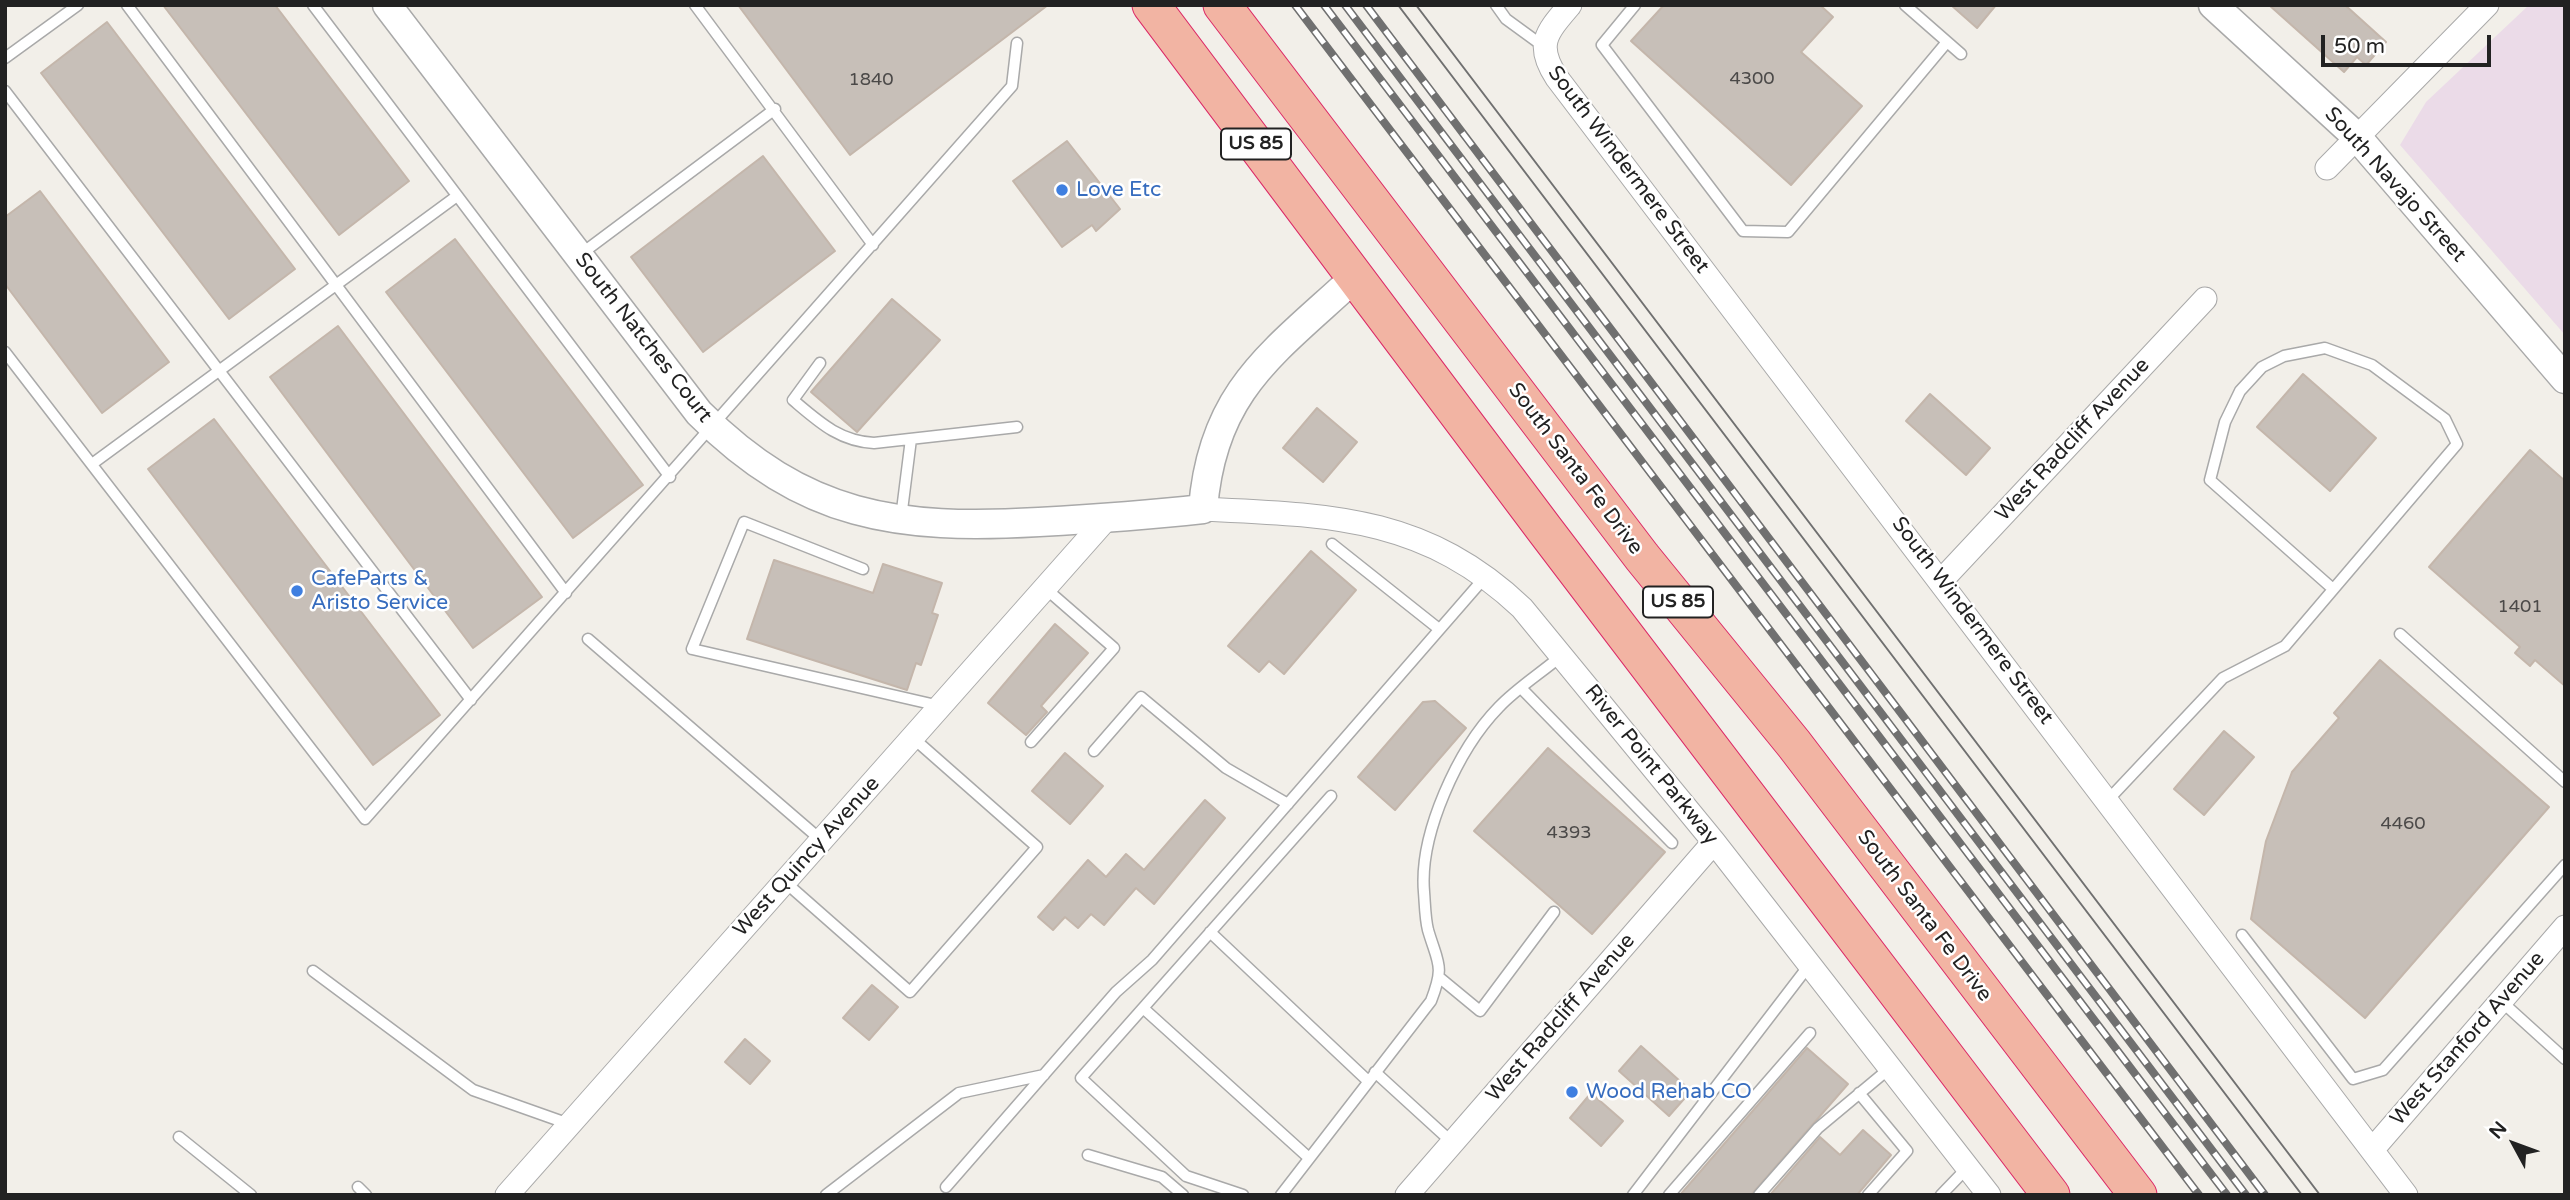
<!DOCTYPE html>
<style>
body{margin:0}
#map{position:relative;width:2570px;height:1200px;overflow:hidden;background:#f2efe9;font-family:"Varela Round",sans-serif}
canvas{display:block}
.frame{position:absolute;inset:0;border:7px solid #222;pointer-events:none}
.north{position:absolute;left:2479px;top:1109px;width:70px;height:70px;-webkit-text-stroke:5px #fff;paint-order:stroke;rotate:311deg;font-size:19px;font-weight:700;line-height:28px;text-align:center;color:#222}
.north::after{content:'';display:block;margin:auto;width:24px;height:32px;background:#222;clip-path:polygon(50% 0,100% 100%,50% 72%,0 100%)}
.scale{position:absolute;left:2321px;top:35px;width:170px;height:32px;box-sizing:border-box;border:4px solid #222;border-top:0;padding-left:9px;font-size:21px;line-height:24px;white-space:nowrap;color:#222;-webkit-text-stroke:5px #fff;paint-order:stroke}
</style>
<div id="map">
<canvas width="2570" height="1200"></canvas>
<div class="frame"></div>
<div class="north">N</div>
<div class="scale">50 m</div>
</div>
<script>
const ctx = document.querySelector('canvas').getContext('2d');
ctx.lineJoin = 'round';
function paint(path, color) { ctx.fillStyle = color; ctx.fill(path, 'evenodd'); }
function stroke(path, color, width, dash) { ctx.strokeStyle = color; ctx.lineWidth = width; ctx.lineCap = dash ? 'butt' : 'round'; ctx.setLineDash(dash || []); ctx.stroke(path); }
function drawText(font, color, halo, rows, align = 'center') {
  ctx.font = font + ' "Varela Round",sans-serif'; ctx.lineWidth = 5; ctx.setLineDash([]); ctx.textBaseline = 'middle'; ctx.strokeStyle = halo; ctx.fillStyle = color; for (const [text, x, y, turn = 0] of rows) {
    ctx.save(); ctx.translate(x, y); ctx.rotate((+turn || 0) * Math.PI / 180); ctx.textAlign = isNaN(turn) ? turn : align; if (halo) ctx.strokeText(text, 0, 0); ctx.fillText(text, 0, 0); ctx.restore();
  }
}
const industrial = new Path2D(`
 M 2529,5 L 2565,5 L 2565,335 L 2400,145 L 2426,102 Z`);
const building = new Path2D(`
 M 163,5 L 275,5 L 409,181 L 339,235 Z
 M 738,5 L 1048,5 L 850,155 Z
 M 1664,5 L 1820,5 L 1833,17 L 1801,52 L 1862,106 L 1791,185 L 1631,41 Z
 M 1951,5 L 1996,5 L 1977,28 Z
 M 2269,5 L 2345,5 L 2386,42 L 2366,65 L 2357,57 L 2344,72 Z
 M 107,22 L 295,269 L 229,319 L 41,73 Z
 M 1067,141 L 1120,209 L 1096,231 L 1092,225 L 1062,247 L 1013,181 Z
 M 763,156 L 835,251 L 703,352 L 631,257 Z
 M 40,191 L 169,362 L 102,413 L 5,284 L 5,217 Z
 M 455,239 L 643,485 L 573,538 L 386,292 Z
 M 892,299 L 940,340 L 857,432 L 811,392 Z
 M 338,326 L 542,597 L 473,648 L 270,377 Z
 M 2303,374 L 2376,438 L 2330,491 L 2257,427 Z
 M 1930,394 L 1990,448 L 1966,475 L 1906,421 Z
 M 1317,408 L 1357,442 L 1323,482 L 1283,448 Z
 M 214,419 L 440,715 L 373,765 L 148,469 Z
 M 2530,450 L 2565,481 L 2565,686 L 2535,660 L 2530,666 L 2515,653 L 2520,647 L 2429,567 Z
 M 1311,551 L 1356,590 L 1284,674 L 1269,661 L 1259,672 L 1228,646 Z
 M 774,560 L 873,593 L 883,564 L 942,583 L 932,613 L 938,615 L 921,665 L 916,663 L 907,690 L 747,639 Z
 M 1055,624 L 1088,653 L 1041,706 L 1047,712 L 1026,735 L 988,703 Z
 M 2380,660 L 2549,807 L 2365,1018 L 2251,919 L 2266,841 L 2292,772 L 2339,718 L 2334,713 Z
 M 1435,701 L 1466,728 L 1395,810 L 1358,777 L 1423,702 Z
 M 2224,731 L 2254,757 L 2204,815 L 2174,789 Z
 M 1548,748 L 1665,852 L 1592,934 L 1474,831 Z
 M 1065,753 L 1103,786 L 1070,824 L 1032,791 Z
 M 1205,800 L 1225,818 L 1154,904 L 1136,888 L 1104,925 L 1091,914 L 1078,928 L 1065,917 L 1053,930 L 1038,917 L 1088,860 L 1106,877 L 1126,854 L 1144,870 Z
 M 872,985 L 898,1007 L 869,1040 L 843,1018 Z
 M 745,1039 L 770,1061 L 750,1084 L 725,1062 Z
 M 1641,1046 L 1691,1091 L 1669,1116 L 1619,1071 Z
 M 1807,1048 L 1848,1084 L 1751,1195 L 1680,1195 Z
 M 1591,1093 L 1623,1121 L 1601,1146 L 1570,1118 Z
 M 1863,1130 L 1891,1155 L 1857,1195 L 1770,1195 L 1820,1137 L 1840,1155 Z`);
const service = new Path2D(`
 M 127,5 L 566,593
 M 313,5 L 670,477
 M 695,5 L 873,245
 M 1496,5 L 1506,19 L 1543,46
 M 1635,5 L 1602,45 L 1743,231 L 1788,232 L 1947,42
 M 1905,5 L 1961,54
 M 5,58 L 78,5
 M 5,91 L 471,700
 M 581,254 L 775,109
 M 5,352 L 365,819 L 1012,86 L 1017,43
 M 820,363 L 793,400 C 819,422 839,441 874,443 L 1017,427
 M 92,464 L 457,196
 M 901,518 L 911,439
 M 1332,544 L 1439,629
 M 863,569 L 744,522 L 692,649 L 940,706
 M 2400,634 L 2565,782
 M 588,639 L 821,840
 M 1522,689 L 1672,843
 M 1031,742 L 1114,648 L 1045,588
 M 1094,751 L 1141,697 L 1226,768 L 1288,804
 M 2108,800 L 2223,678 L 2285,646 L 2457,444 L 2445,419 L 2372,365 L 2325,348 L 2284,356 L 2262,367 L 2240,391 L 2225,422 L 2210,480 L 2333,589
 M 785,882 L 910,992 L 1037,847 L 912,737
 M 1210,932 L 1368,1081
 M 2242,935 L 2353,1079 L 2383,1070 L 2565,865
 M 313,971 L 473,1090 L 569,1124
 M 1440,978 L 1480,1011 L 1554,912
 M 2501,1001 L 2565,1059
 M 1143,1008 L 1309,1158
 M 1375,1072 L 1444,1135
 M 1859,1093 L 1907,1151 L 1868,1195
 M 179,1137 L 251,1195
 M 1088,1155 L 1162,1177 L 1183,1195
 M 358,1187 L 366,1195
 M 946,1187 L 1116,992 L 1152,960 L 1486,576
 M 826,1195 L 959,1093 L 1044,1075
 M 1243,1195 L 1186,1176 L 1081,1078 L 1331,796
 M 1281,1195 L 1431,1001 C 1445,965 1438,964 1428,930 C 1425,918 1425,904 1424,892 C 1419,834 1458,749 1499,707 C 1517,688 1541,673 1561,656
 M 1633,1195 L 1810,964
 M 1669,1195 L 1810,1033
 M 1759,1195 L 1818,1128 L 1890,1068
 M 1941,1195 L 1968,1167`);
const minor = new Path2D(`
 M 1570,5 C 1546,33 1535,45 1557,78 L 2406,1195
 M 2327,168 L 2487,5
 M 1203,509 C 1329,515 1425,516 1522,608 L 1714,842 L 1989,1195
 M 1941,581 L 2205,299
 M 2372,1150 L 2565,927
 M 507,1195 L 1107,518
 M 1407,1195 L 1714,842`);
const tertiary = new Path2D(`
 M 387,5 L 699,413 C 804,518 898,530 1039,522 C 1094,519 1149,515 1203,509 C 1212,391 1273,353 1354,278
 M 2213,5 L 2357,137 L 2565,379`);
const trunk = new Path2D(`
 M 1151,5 L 1545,530 L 2051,1195
 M 1222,5 L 1642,557 L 1794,744 L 2138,1195`);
const tram = new Path2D(`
 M 1398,5 L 2302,1195
 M 1416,5 L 2320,1195`);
const rail = new Path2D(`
 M 1295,5 L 2199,1195
 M 1324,5 L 2227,1195
 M 1345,5 L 2246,1195
 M 1366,5 L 2265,1195`);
const markers = [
 [1062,190,7,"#3f7fe0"],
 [297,591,7,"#3f7fe0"],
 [1572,1092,7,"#3f7fe0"]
];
const numberNames = [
 ["4300",1752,79],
 ["1840",871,80],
 ["1401",2520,607],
 ["4460",2403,824],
 ["4393",1569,833]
];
const shields = [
 [1256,144,70],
 [1678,602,70]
];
const shieldNames = [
 ["US 85",1256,144],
 ["US 85",1678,602]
];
const streetNames = [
 ["South Windermere Street",1628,170,53],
 ["South Navajo Street",2395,185,48],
 ["South Natches Court",643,338,52],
 ["West Radcliff Avenue",2073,440,-47],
 ["South Santa Fe Drive",1575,469,53],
 ["South Windermere Street",1972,621,53],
 ["River Point Parkway",1651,765,51],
 ["West Quincy Avenue",807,857,-48],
 ["South Santa Fe Drive",1924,916,53],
 ["West Radcliff Avenue",1561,1018,-49],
 ["West Stanford Avenue",2468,1039,-49]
];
const shopNames = [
 ["Love Etc",1076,190],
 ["CafeParts &",311,579],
 ["Aristo Service",311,603],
 ["Wood Rehab CO",1586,1092]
];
paint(industrial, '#ebdbe8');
paint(building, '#c7bfb8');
stroke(building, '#c4b6ab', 2);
stroke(service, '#a9a9a9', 13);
stroke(minor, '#a9a9a9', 25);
stroke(tertiary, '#a9a9a9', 31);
stroke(trunk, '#dc2a67', 39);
stroke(service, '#fff', 10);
stroke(minor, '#fff', 23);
stroke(tertiary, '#fff', 28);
stroke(trunk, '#f2b4a3', 37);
stroke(tram, '#707070', 2);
stroke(rail, '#707070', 8);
stroke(rail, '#fff', 5, [16]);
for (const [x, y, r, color] of markers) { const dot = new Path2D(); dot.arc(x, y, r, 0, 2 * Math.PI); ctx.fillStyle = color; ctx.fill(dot); stroke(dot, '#fff', 2.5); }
drawText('18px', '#4b4948', null, numberNames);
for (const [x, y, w] of shields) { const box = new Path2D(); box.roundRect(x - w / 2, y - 15.5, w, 31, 5); ctx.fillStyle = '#fff'; ctx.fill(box); stroke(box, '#222', 2); }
drawText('bold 19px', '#222', null, shieldNames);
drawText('21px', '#222', '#fff', streetNames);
drawText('21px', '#366cbe', '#fff', shopNames, 'left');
</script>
